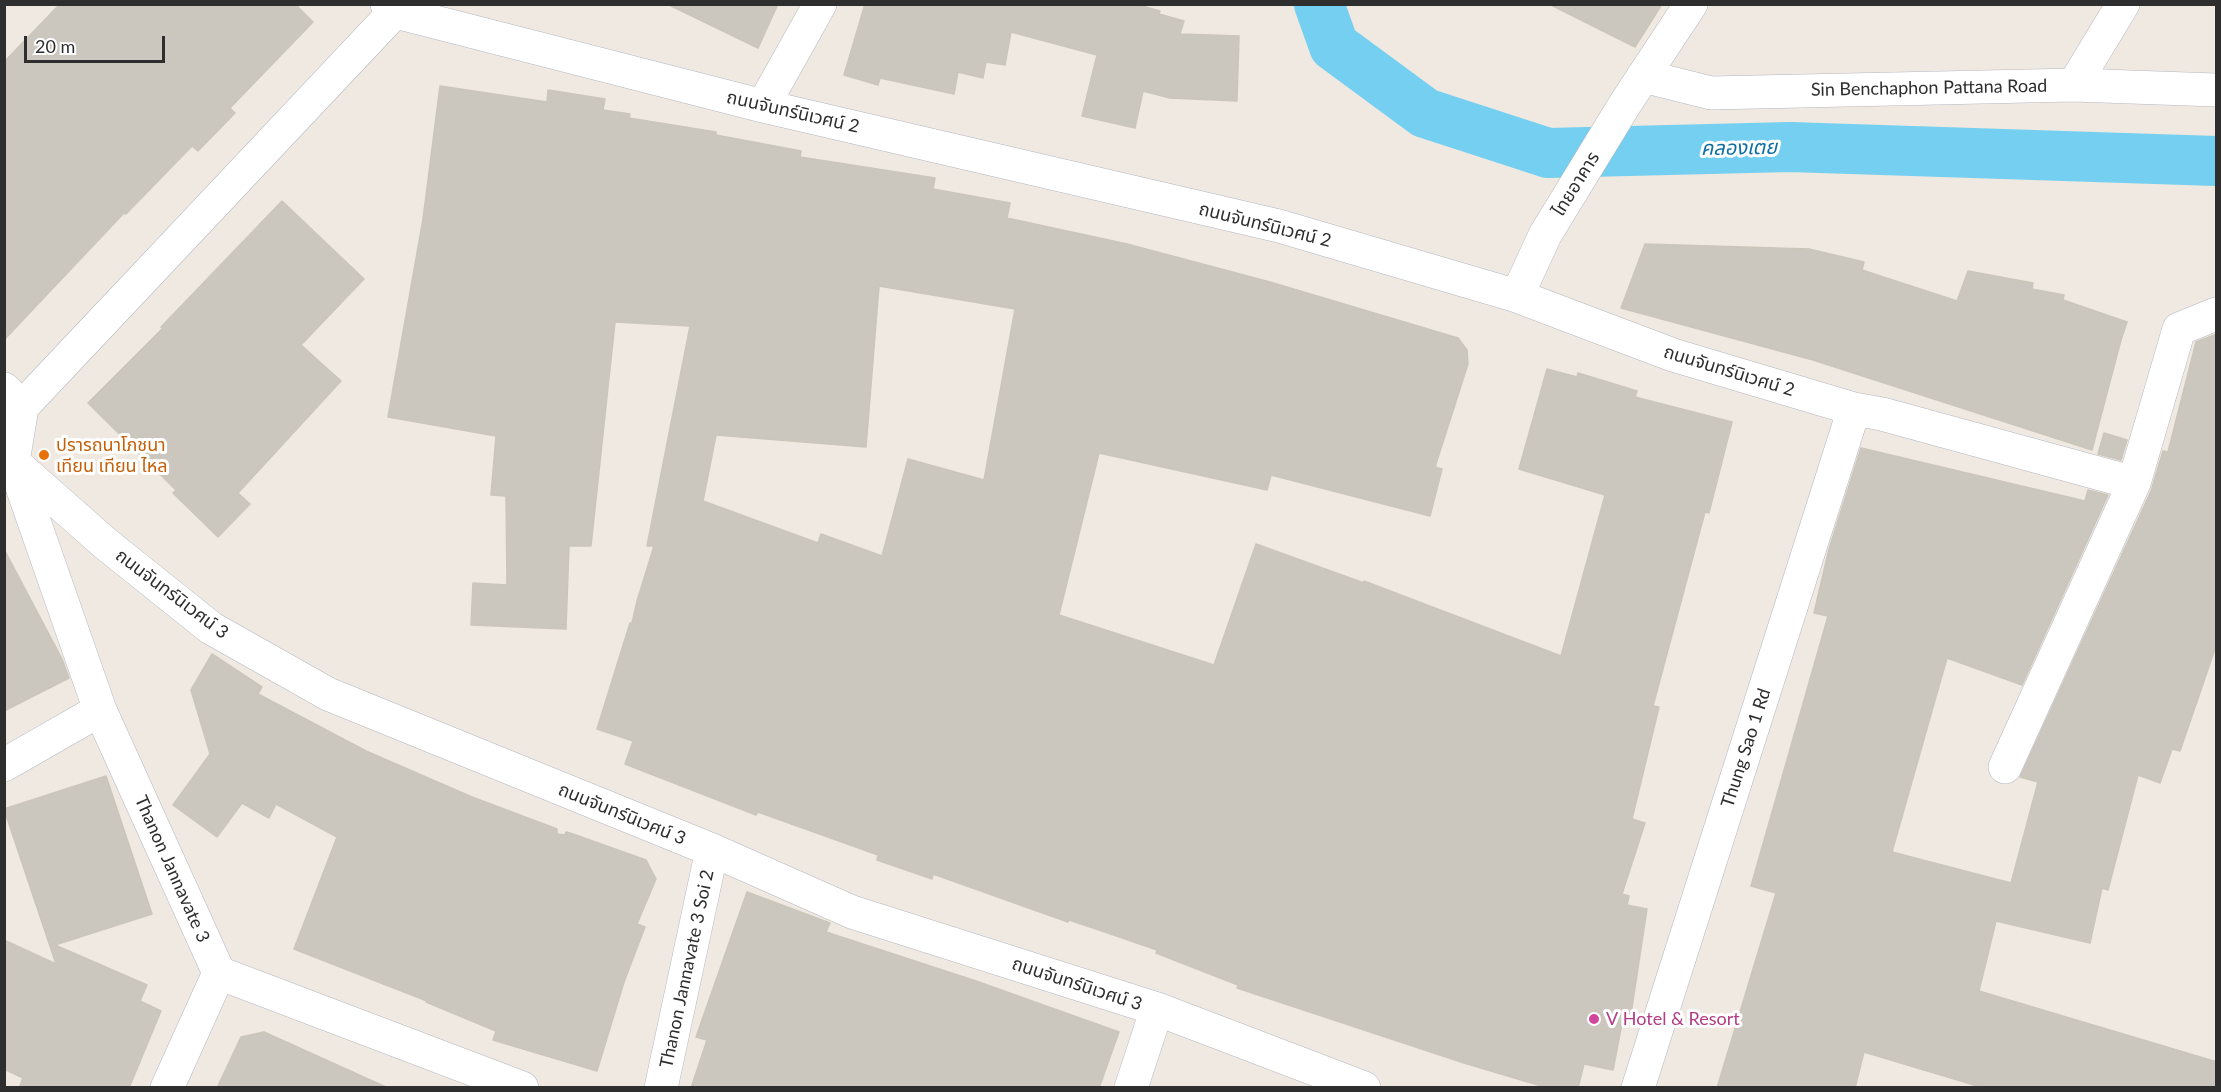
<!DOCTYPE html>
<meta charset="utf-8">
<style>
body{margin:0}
#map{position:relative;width:2221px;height:1092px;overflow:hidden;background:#efe9e1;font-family:Lato,sans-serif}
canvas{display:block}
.frame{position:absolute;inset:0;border:6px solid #2e2e2e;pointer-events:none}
.scale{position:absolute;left:24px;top:36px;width:141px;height:27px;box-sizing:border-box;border:3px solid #2e2e2e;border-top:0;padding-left:8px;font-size:18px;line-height:21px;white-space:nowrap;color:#2e2e2e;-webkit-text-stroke:4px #fff;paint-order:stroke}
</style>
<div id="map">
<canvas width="2221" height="1092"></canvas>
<div class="frame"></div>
<div class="scale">20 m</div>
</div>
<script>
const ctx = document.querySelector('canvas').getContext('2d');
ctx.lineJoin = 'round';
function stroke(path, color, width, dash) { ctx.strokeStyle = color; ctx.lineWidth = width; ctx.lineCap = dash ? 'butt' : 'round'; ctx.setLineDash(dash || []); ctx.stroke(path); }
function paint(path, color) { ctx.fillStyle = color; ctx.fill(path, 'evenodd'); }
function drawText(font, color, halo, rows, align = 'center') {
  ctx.font = font + ' Lato,"Noto Sans Thai",sans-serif'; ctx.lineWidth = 6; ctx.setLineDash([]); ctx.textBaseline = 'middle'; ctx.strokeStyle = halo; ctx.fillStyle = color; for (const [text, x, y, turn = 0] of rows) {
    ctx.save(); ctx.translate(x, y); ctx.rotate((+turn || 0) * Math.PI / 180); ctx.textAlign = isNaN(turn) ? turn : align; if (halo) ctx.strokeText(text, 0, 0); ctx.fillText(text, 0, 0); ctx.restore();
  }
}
const canal = new Path2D(`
 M 1319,4 L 1334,46 L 1425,113 L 1548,153 L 1790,147 L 2216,161`);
const building = new Path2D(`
 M 60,4 L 295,4 L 313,22 L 230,108 L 235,113 L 198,151 L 192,146 L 126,214 L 124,213 L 4,340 L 4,62 Z
 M 667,4 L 778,4 L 758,48 Z
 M 865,4 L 1135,4 L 1160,11 L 1159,14 L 1184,21 L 1180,34 L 1239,36 L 1237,101 L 1170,98 L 1143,91 L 1135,128 L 1082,116 L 1097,55 L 1011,32 L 1005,65 L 986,62 L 983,78 L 958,72 L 954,94 L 880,78 L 878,85 L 844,75 Z
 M 1549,4 L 1662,4 L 1635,47 Z
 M 440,86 L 547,102 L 548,90 L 605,99 L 603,110 L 630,114 L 629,118 L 716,132 L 716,135 L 801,151 L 800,157 L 935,178 L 933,189 L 1010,203 L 1007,218 L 1127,244 L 1270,282 L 1458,338 L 1467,350 L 1468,364 L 1435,467 L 1442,469 L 1430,516 L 1271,475 L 1267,490 L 1099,453 L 1059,615 L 1214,665 L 1256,544 L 1364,583 L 1364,581 L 1561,656 L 1605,495 L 1519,469 L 1547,369 L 1577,377 L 1578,373 L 1637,391 L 1635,397 L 1732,422 L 1709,513 L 1705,512 L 1653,706 L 1659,707 L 1632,819 L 1645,823 L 1622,894 L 1629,896 L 1627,905 L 1647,909 L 1631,1014 L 1624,1013 L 1613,1070 L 1584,1064 L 1578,1088 L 1548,1088 L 1464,1063 L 1237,988 L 1238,985 L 1156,953 L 1157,950 L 1102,931 L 1069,920 L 1068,922 L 933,874 L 932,879 L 877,860 L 878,855 L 758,812 L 756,815 L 625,764 L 633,741 L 597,729 L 630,623 L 632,623 L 637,601 L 654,546 L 647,546 L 690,326 L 615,322 L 591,546 L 569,546 L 566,629 L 471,625 L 473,583 L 507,585 L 506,496 L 491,495 L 496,436 L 388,417 L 423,219 ZM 879,286 L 1015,309 L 984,480 L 908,459 L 882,556 L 821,534 L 818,543 L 703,501 L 716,435 L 866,447 Z
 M 282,201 L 364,279 L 301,345 L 341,381 L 238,493 L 250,504 L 218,537 L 173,493 L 176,490 L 88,403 L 163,328 L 161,327 Z
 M 1645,244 L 1809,249 L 1864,262 L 1862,270 L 1957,301 L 1968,271 L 2033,283 L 2032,289 L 2064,295 L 2063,300 L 2127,322 L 2121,340 L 2092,450 L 1813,360 L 1621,308 Z
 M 2217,334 L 2217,643 L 2180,751 L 2172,749 L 2160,783 L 2138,775 L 2108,890 L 2102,888 L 2090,943 L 1996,921 L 1979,991 L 2217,1062 L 2217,1088 L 1984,1088 L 1864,1052 L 1855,1088 L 1717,1088 L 1776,893 L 1751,886 L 1828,616 L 1814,613 L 1829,549 L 1861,448 L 2085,501 L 2088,490 L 2108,495 L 2022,685 L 1947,658 L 1892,852 L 2011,883 L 2038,782 L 2020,777 L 2151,491 L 2163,451 L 2168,452 L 2196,342 Z
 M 2104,433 L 2127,440 L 2121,460 L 2098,454 Z
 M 4,549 L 62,659 L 69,678 L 4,711 Z
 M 212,654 L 262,687 L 258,694 L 366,751 L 472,797 L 557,829 L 557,834 L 565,835 L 566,832 L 570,833 L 646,860 L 656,879 L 637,924 L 645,927 L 624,982 L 597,1071 L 493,1040 L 496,1031 L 426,1002 L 427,1001 L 294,949 L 337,837 L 276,804 L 269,818 L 242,803 L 217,837 L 173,805 L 210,754 L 191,690 Z
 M 106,776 L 152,914 L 55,945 L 147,985 L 140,1001 L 161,1011 L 129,1088 L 19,1088 L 23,1078 L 4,1069 L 4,940 L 56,964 L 4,809 Z
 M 747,892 L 830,923 L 826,932 L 976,981 L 1119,1032 L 1099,1088 L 691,1088 L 707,1040 L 696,1037 Z
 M 264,1032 L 388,1088 L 217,1088 L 241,1037 Z`);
const street = new Path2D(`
 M 387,4 L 396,12 L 763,106 L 1279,226 L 1517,296 L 1673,355 L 1854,409 L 1882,414 L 2134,483
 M 1643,76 L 1711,93 L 2074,85 L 2216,90
 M 2074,85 L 2123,4
 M 763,106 L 820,4
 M 1517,296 L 1545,235 L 1625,104 L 1691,4
 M 4,389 L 22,407 L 13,462 L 106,544 L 211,628 L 328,694 L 712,850 L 852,912 L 1157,1009 L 1364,1088
 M 22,407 L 402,4
 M 14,464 L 100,710 L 219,973 L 522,1088
 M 4,765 L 100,710
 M 2005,767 L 2134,483 L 2179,329 L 2216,314
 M 167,1088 L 219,973
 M 661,1088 L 712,850
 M 1131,1088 L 1157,1009
 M 1638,1088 L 1854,409`);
const markers = [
 [44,455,6,"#e8710a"],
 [1594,1019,6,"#d1479c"]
];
const streetNames = [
 ["Sin Benchaphon Pattana Road",1929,88,-1],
 ["ถนนจันทร์นิเวศน์ 2",793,112,13],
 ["ไทยอาคาร",1576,184,-58],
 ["ถนนจันทร์นิเวศน์ 2",1265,225,14],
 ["ถนนจันทร์นิเวศน์ 2",1729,371,17],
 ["ถนนจันทร์นิเวศน์ 3",172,594,37],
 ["Thung Sao 1 Rd",1746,748,-72],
 ["ถนนจันทร์นิเวศน์ 3",622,814,22],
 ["Thanon Jannavate 3",172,869,66],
 ["Thanon Jannavate 3 Soi 2",687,969,-78],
 ["ถนนจันทร์นิเวศน์ 3",1077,984,18]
];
const foodNames = [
 ["ปรารถนาโภชนา",56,445],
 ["เทียน เทียน ไหล",56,466]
];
const hotelNames = [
 ["V Hotel & Resort",1606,1019]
];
const waterNames = [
 ["คลองเตย",1739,148,-1]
];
stroke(canal, '#75cff0', 50);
paint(building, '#cbc7bf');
stroke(building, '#cbc5ba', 1.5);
stroke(street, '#b4b7c1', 34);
stroke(street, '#fff', 33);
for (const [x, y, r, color] of markers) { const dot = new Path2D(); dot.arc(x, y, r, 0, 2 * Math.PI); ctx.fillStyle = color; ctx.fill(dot); stroke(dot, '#fff', 2); }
drawText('18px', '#2e2e2e', '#fff', streetNames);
drawText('18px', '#c56008', '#fff', foodNames, 'left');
drawText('18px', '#b23c85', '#fff', hotelNames, 'left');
drawText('italic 20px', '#0d6fa3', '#fff', waterNames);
</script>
